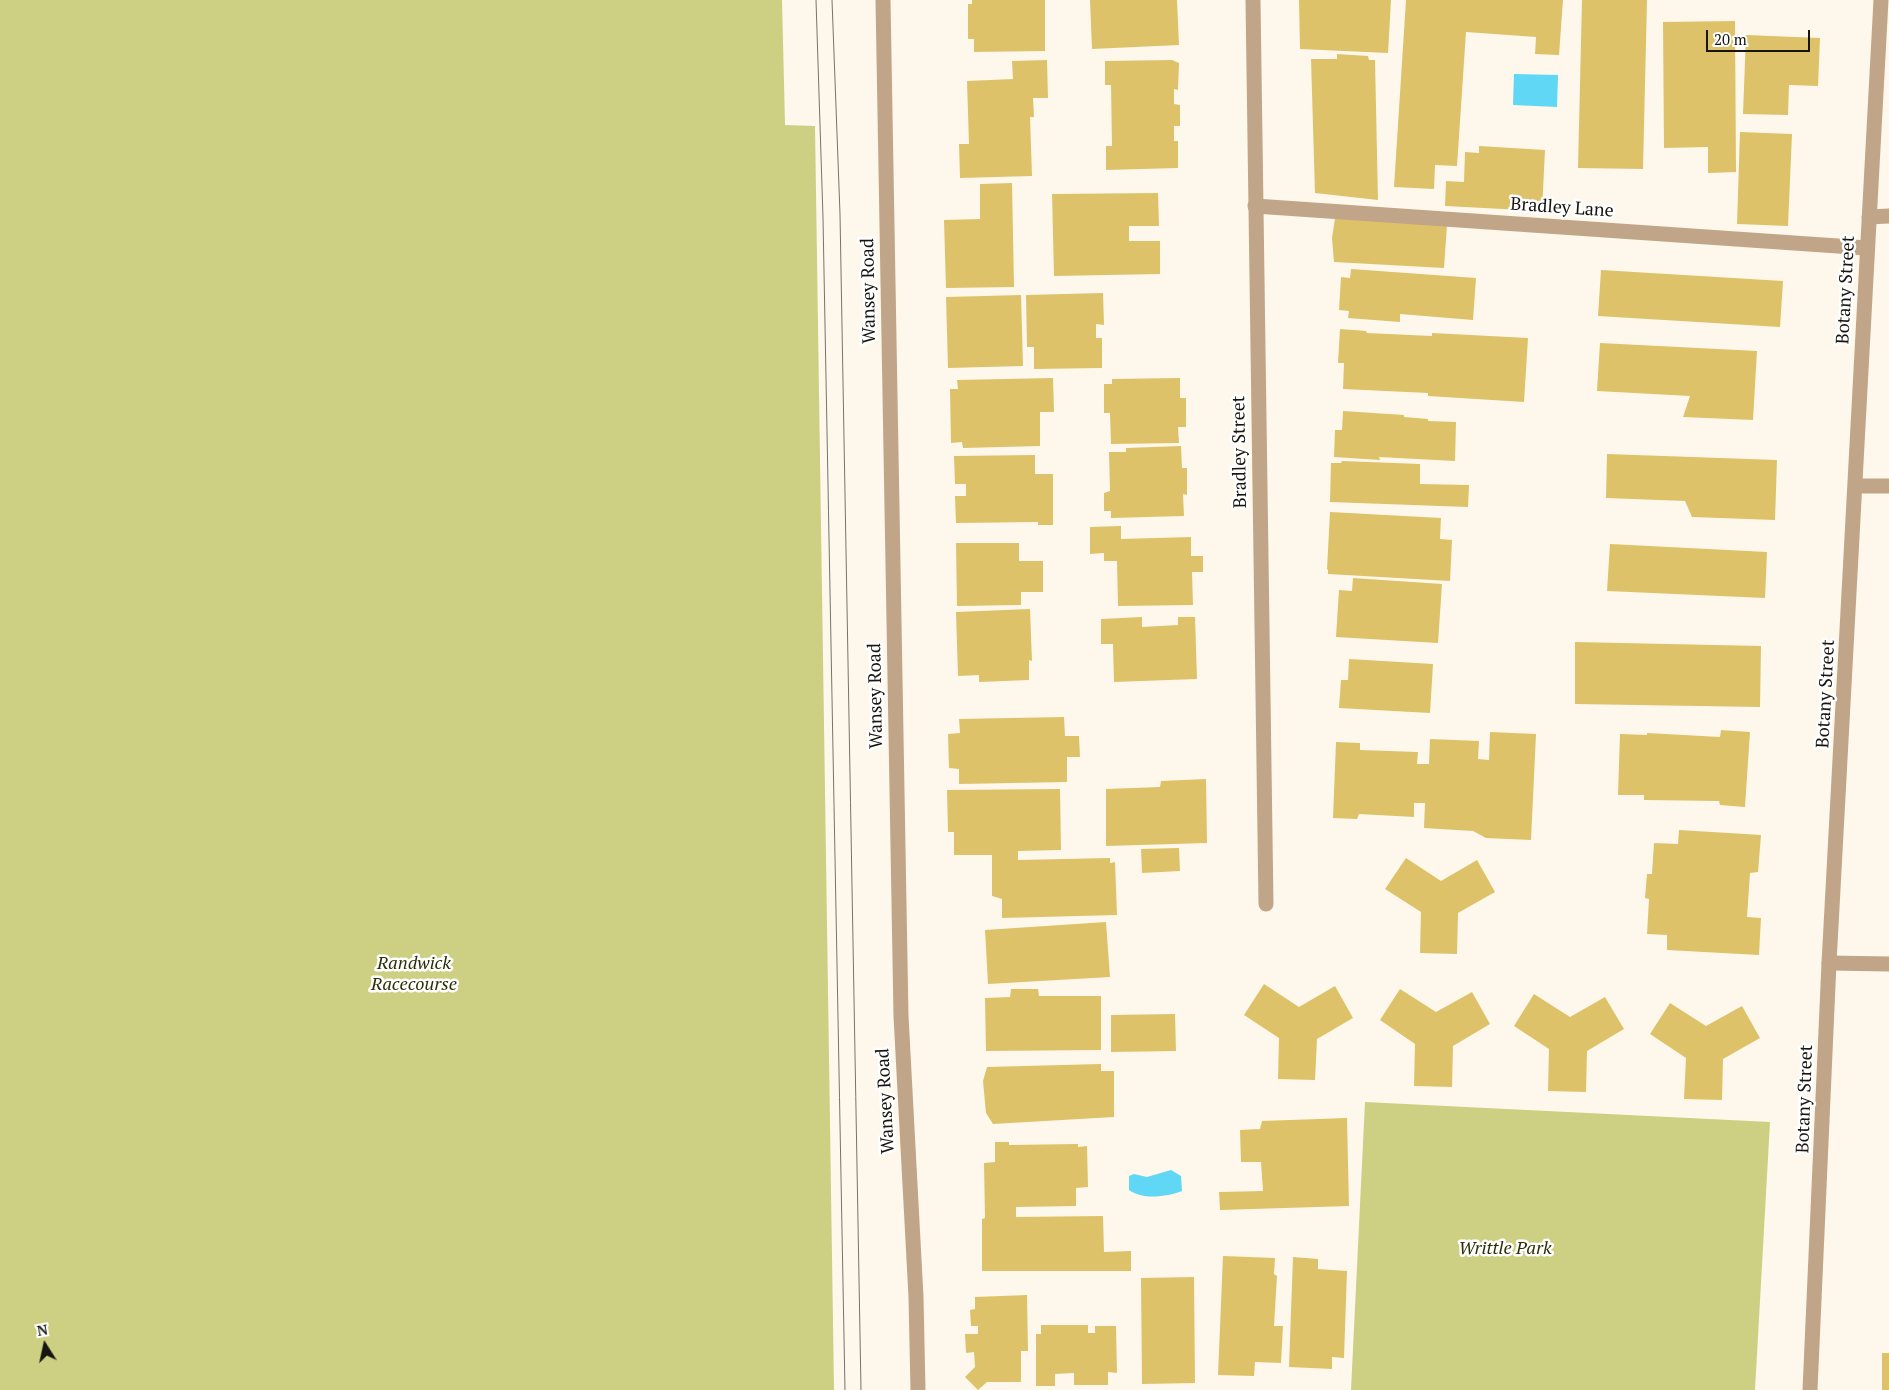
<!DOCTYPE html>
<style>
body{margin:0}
#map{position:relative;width:1889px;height:1390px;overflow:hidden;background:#fdf8eb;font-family:"PT Serif",serif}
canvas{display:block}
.north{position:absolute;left:20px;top:1320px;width:50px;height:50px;-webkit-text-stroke:4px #fff;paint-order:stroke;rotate:350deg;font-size:14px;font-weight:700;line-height:20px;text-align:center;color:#171510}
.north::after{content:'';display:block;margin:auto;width:18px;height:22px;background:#171510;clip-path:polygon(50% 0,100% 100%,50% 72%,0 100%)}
.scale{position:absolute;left:1706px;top:30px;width:104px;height:22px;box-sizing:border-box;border:2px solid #171510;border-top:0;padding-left:6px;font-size:15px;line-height:18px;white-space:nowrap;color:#171510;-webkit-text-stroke:4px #fff;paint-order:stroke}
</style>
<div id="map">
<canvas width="1889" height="1390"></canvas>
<div class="north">N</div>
<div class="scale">20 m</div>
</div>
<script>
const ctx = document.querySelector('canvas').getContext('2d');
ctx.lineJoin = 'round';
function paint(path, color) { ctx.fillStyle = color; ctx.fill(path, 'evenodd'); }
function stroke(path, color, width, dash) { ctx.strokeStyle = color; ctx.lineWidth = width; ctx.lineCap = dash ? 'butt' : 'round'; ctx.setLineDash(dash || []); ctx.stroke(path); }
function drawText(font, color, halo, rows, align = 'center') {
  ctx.font = font + ' "PT Serif",serif'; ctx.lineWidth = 5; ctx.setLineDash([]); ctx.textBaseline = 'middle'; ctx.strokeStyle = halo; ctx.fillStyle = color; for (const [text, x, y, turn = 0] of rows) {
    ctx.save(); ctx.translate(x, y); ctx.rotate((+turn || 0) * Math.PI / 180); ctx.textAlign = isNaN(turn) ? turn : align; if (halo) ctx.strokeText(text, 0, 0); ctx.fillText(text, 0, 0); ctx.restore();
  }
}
const green = new Path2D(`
 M 0,0 L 782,0 L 785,125 L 815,126 L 834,1390 L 0,1390 Z
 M 1365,1102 L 1770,1122 L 1755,1390 L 1351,1390 Z`);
const water = new Path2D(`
 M 1514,74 L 1558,75 L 1557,107 L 1513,105 Z
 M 1171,1170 L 1181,1176 L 1182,1191 C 1166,1197 1143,1200 1129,1190 L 1129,1176 L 1134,1174 L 1147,1177 Z`);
const building = new Path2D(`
 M 972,0 L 1045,0 L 1045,51 L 974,52 L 974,39 L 968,39 L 968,4 L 972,4 Z
 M 1090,0 L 1177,0 L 1179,45 L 1092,49 Z
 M 1299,0 L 1391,0 L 1388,53 L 1300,49 Z
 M 1406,0 L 1563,0 L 1559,55 L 1535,54 L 1536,37 L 1466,32 L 1457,166 L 1435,165 L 1434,189 L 1394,187 Z
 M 1582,0 L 1647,0 L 1643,169 L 1578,168 Z
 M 1735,21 L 1736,172 L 1708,173 L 1708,147 L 1664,148 L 1663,22 Z
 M 1746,35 L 1820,38 L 1818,86 L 1789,85 L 1788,115 L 1743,114 Z
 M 1337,54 L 1368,56 L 1369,60 L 1375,60 L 1378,200 L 1315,193 L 1311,59 L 1337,59 Z
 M 1047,60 L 1048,98 L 1033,98 L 1034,117 L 1030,117 L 1032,176 L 960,178 L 959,144 L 969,144 L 967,81 L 1013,79 L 1012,61 Z
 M 1172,60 L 1179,63 L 1178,90 L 1174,89 L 1174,104 L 1180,105 L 1180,126 L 1174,126 L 1174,141 L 1178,141 L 1178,168 L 1106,170 L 1106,146 L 1112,146 L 1111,85 L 1105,85 L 1105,61 Z
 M 1740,132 L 1792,134 L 1788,226 L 1737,224 Z
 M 1479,146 L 1545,150 L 1542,211 L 1445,206 L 1446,181 L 1464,182 L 1465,152 L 1479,153 Z
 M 1012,183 L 1014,287 L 946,288 L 944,220 L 980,219 L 980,184 Z
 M 1158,193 L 1159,226 L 1129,226 L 1129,241 L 1160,241 L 1160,274 L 1054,276 L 1052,194 Z
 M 1335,218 L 1447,225 L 1444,268 L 1334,262 L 1332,238 Z
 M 1351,269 L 1476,278 L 1473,320 L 1400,314 L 1400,322 L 1348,318 L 1349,311 L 1339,310 L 1341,277 L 1350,278 Z
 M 1601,270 L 1783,281 L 1780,327 L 1598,316 Z
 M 1103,293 L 1104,325 L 1096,324 L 1096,338 L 1102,338 L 1102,368 L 1034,369 L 1034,347 L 1027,347 L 1026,295 Z
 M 1021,295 L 1023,366 L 948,368 L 946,297 Z
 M 1340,329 L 1366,331 L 1367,333 L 1432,336 L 1432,333 L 1528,338 L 1524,402 L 1428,396 L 1428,393 L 1343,389 L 1344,363 L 1338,363 Z
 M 1600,343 L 1757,351 L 1753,420 L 1683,417 L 1690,396 L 1597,391 Z
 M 1053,378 L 1054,412 L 1040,412 L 1040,446 L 963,448 L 962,442 L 951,443 L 950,389 L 958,389 L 957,380 Z
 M 1180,378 L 1180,398 L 1186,398 L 1186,427 L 1178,427 L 1179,443 L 1111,444 L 1110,413 L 1104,413 L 1104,384 L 1112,384 L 1112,379 Z
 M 1343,411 L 1404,415 L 1404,417 L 1428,419 L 1428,421 L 1456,422 L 1455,461 L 1379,457 L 1380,460 L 1334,457 L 1335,430 L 1342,430 Z
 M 1181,446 L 1182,468 L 1187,468 L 1187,495 L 1183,494 L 1184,516 L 1111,518 L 1111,511 L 1104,511 L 1104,493 L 1110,491 L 1109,452 L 1126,452 L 1126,448 Z
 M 1607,454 L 1777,460 L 1775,520 L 1692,517 L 1685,501 L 1606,498 Z
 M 1035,455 L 1035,474 L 1053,474 L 1053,525 L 1038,525 L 1038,522 L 956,523 L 955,496 L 966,496 L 966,484 L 955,484 L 954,456 Z
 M 1342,461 L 1420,464 L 1420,484 L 1469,485 L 1468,507 L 1330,502 L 1331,463 L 1341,463 Z
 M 1330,512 L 1441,518 L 1440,539 L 1452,540 L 1450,581 L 1328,574 L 1328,570 L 1327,569 Z
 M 1121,526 L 1121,539 L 1191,537 L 1191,556 L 1203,556 L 1203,572 L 1192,572 L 1193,605 L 1118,606 L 1117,561 L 1104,561 L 1104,553 L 1090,554 L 1090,527 Z
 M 956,543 L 1019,543 L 1019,561 L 1043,561 L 1043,592 L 1021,592 L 1021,605 L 957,606 Z
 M 1610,544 L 1767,552 L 1765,598 L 1607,591 Z
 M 1353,578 L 1442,584 L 1438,643 L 1336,637 L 1339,590 L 1352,591 Z
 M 1030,609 L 1032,661 L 1029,660 L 1029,680 L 979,682 L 979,675 L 958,676 L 956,612 Z
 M 1142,617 L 1142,627 L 1178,625 L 1178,617 L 1195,617 L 1197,679 L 1114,682 L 1113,644 L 1101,644 L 1101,619 Z
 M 1575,642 L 1761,646 L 1760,707 L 1575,704 Z
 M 1349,659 L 1433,664 L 1430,713 L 1339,708 L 1341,680 L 1348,680 Z
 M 1064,717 L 1065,736 L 1079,736 L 1080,757 L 1067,757 L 1067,782 L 959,784 L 959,769 L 949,768 L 948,734 L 960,733 L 959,719 Z
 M 1721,730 L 1750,732 L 1745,807 L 1720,805 L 1719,801 L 1644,800 L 1644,795 L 1618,795 L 1620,734 L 1647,735 L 1647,733 L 1720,737 Z
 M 1490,732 L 1536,734 L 1531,840 L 1486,838 L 1473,831 L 1424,828 L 1425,803 L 1414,803 L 1414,817 L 1359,814 L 1357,819 L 1333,818 L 1336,742 L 1360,743 L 1360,750 L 1418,752 L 1417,764 L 1429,764 L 1430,739 L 1479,741 L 1478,759 L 1489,760 Z
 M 1206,779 L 1207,843 L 1106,846 L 1106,789 L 1160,787 L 1161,781 Z
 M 1060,789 L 1061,850 L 1018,851 L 1018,860 L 1110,858 L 1110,863 L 1115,862 L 1117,915 L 1002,918 L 1002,899 L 992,896 L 992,855 L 954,855 L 954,832 L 948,832 L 947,790 Z
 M 1679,830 L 1761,835 L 1758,872 L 1750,873 L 1747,917 L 1761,918 L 1759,955 L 1667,950 L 1667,935 L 1647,934 L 1649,899 L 1645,898 L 1647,874 L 1652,874 L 1654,843 L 1678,844 Z
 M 1179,848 L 1180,871 L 1142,873 L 1141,849 Z
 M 1406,858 L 1441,881 L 1477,860 L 1495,892 L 1458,913 L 1457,954 L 1420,953 L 1421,912 L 1385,889 Z
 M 1106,922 L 1110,977 L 988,984 L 985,930 Z
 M 1264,984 L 1299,1007 L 1335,986 L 1353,1018 L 1317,1039 L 1315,1080 L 1278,1079 L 1279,1038 L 1244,1015 Z
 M 1011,989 L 1038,989 L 1039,996 L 1101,996 L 1101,1050 L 986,1051 L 985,998 L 1010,997 Z
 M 1400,989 L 1436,1012 L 1472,992 L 1490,1024 L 1453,1046 L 1452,1087 L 1414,1086 L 1415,1044 L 1380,1020 Z
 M 1534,994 L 1570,1017 L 1605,997 L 1624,1029 L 1587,1051 L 1586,1092 L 1548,1091 L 1549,1049 L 1514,1026 Z
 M 1670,1003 L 1706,1026 L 1742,1006 L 1760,1038 L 1723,1059 L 1722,1100 L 1684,1099 L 1686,1058 L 1650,1034 Z
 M 1175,1014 L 1176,1051 L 1111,1052 L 1111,1015 Z
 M 1101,1064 L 1101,1071 L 1114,1071 L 1114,1117 L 993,1124 L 986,1113 L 983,1081 L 987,1067 Z
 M 1347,1118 L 1349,1206 L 1220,1210 L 1219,1192 L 1263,1191 L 1261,1162 L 1241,1162 L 1240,1130 L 1260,1129 L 1262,1121 Z
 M 995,1142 L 1009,1142 L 1009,1145 L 1078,1144 L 1078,1147 L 1087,1146 L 1088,1187 L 1076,1188 L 1076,1206 L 1016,1207 L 1016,1217 L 1103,1216 L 1104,1252 L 1131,1251 L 1131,1271 L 982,1271 L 982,1219 L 985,1218 L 984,1163 L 995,1162 Z
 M 1223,1256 L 1275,1258 L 1274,1274 L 1277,1276 L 1274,1326 L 1283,1326 L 1281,1363 L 1255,1362 L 1254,1376 L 1218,1375 Z
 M 1293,1257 L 1318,1259 L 1318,1269 L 1347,1271 L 1344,1358 L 1332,1357 L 1332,1369 L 1289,1367 Z
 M 1194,1277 L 1195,1383 L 1142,1384 L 1141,1278 Z
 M 1027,1295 L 1028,1351 L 1021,1351 L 1021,1382 L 987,1382 L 978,1390 L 965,1377 L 975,1367 L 974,1352 L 966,1353 L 965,1334 L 978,1334 L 978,1326 L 971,1326 L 970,1310 L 975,1309 L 975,1297 Z
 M 1041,1325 L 1088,1325 L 1088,1333 L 1095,1333 L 1095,1326 L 1116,1326 L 1117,1373 L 1108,1372 L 1108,1385 L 1074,1385 L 1074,1373 L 1055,1374 L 1055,1386 L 1036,1386 L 1036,1334 L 1041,1334 Z
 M 1882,1353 L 1889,1353 L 1889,1390 L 1882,1390 Z`);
const service = new Path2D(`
 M 1255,206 L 1867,248
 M 1869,217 L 1889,216`);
const minor = new Path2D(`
 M 883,0 L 901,1016 L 916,1297 L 918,1390
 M 1253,0 L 1266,904
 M 1856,486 L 1889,486
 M 1829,963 L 1889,964`);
const tertiary = new Path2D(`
 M 1810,1390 L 1829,963 L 1881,0`);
const tram = new Path2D(`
 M 816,0 L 823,218 L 845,1390
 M 832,0 L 840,214 L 861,1390`);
const streetNames = [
 ["Bradley Lane",1562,208,4],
 ["Botany Street",1846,290,-87],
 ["Wansey Road",869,291,-91],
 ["Bradley Street",1240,452,-91],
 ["Botany Street",1826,694,-87],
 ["Wansey Road",876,696,-91],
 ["Botany Street",1805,1099,-88],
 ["Wansey Road",886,1101,-93]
];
const parkNames = [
 ["Randwick",414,964],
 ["Racecourse",414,985],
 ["Writtle Park",1505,1249]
];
paint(green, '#cdcf83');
paint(water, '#5fd7f5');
paint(building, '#dec269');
stroke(service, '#c1a588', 15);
stroke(minor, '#c1a588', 15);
stroke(tertiary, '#c1a588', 15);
stroke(tram, '#77736b', 1);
drawText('18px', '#171510', '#fff', streetNames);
drawText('italic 18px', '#2e2f06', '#fff', parkNames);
</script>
